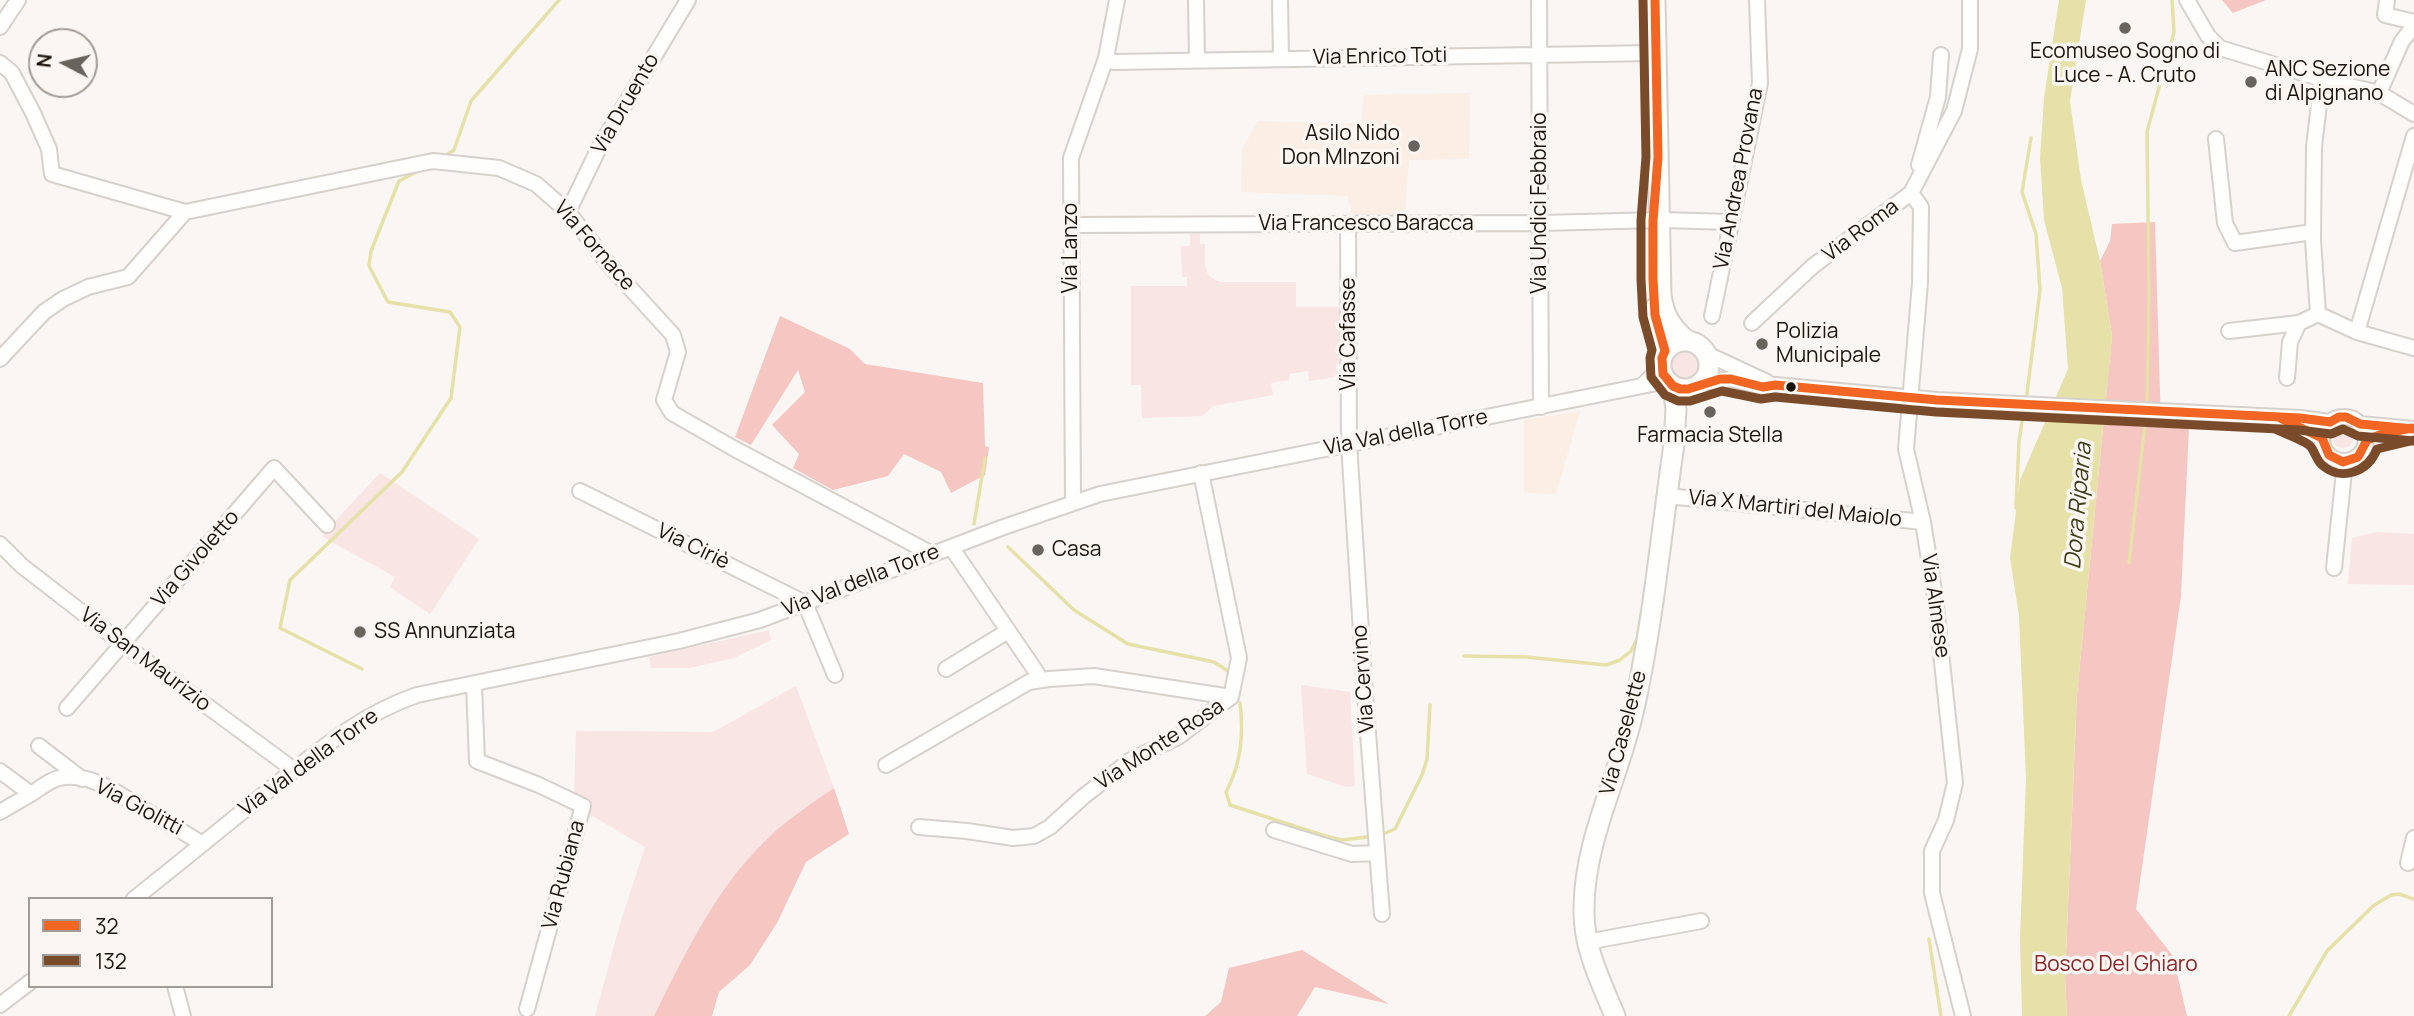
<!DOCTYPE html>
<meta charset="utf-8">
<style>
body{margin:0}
#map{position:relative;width:2414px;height:1016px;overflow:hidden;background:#f9f6f4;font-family:Manrope,sans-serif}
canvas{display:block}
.legend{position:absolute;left:28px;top:897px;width:245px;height:91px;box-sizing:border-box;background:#fbf6f2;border:2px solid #a29c96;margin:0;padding:9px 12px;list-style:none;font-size:21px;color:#1c140c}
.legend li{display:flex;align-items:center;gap:14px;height:35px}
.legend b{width:35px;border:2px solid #a29c96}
.north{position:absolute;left:28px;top:28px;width:70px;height:70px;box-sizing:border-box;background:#fbf6f2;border:2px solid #a29c96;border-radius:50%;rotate:277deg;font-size:19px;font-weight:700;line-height:28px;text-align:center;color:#1c140c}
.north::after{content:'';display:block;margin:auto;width:24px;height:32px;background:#69635d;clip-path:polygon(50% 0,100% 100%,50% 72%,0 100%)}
</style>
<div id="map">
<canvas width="2414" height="1016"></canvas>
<ul class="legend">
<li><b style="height:9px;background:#f26522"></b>32</li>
<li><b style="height:9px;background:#7a4b2a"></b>132</li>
</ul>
<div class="north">N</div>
</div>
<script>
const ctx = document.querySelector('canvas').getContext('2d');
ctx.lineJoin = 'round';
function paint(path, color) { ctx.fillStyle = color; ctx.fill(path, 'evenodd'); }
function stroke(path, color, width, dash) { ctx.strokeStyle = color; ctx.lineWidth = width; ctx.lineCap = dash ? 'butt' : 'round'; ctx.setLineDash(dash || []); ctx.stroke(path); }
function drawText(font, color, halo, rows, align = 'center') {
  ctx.font = font + ' Manrope,sans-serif'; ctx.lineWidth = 7; ctx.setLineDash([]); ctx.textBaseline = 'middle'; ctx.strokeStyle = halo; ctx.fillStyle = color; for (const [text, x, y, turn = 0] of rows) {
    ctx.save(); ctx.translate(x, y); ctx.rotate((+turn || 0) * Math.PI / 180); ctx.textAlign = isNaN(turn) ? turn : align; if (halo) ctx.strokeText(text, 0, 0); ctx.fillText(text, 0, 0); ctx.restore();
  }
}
const built = new Path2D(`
 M 1470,93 L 1469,159 L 1409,160 L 1405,214 L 1352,215 L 1348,196 L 1241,192 L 1242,149 L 1258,121 L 1361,124 L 1364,95 Z
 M 1580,411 L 1556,494 L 1524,493 L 1524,420 Z`);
const green = new Path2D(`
 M 1190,234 L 1200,234 L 1200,244 L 1205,244 C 1205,261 1201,276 1220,282 L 1296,282 L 1296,307 L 1341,307 L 1341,364 L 1336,364 L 1336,377 L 1309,381 L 1308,371 L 1290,374 L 1289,380 L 1271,383 L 1273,395 L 1213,406 L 1202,416 L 1142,418 L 1141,385 L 1131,385 L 1131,286 L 1187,286 L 1187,277 L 1182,277 L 1181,246 L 1190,246 Z
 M1670 366a15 15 0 1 1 30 0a15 15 0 1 1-30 0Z
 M2333 438a10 10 0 1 1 20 0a10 10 0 1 1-20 0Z
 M 380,473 L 479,539 L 430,614 L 390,587 L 395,577 L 323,537 L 324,533 Z
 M 2376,532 L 2414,534 L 2414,585 L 2348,584 L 2352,538 Z
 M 769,630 L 771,640 L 734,658 L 689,668 L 651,668 L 649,657 Z
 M 1301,685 L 1350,692 L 1355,786 L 1346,787 L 1307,774 Z
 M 796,686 L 834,788 L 791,818 L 761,844 L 693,940 L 654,1016 L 595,1016 L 620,924 L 645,847 L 589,814 L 592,803 L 574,794 L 576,731 L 713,732 Z`);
const forest = new Path2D(`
 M 2222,0 L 2266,0 L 2233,13 Z
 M 2155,222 L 2161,426 L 2189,427 L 2181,596 L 2136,909 L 2173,956 L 2187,1016 L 2067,1016 L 2065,978 L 2077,694 L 2112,336 L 2100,261 L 2110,241 L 2112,224 Z
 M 780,316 L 850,349 L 865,364 L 983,383 L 985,446 L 989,447 L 985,475 L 951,493 L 941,472 L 904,454 L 888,476 L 833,490 L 793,468 L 799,454 L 772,425 L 805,392 L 798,370 L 751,445 L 735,437 Z
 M 834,788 L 849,834 L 806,862 L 777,923 L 750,965 L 719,992 L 712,1016 L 654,1016 C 684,956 714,892 762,844 C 783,822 809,805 834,788 Z
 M 1302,950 L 1389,1004 L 1315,987 L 1297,1016 L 1205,1016 L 1221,1002 L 1229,968 Z`);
const water = new Path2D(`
 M 2059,0 L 2086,0 L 2070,101 L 2081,180 L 2100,261 L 2112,336 L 2077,694 L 2065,978 L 2067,1016 L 2022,1016 L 2020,938 L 2026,778 L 2019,616 L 2010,558 L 2020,480 L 2068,369 L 2062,288 L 2044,220 L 2040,158 L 2044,98 Z`);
const stream = new Path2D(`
 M 448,154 L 454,150 L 471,101 L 559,0
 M 2026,401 L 2040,290 L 2036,234 L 2022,192 L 2031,138
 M 2147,408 L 2149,295 L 2147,132 L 2174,32 L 2172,0
 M 2016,508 L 2019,441 L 2024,409
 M 974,524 L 985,458
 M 1008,547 L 1074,610 L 1128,644 L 1214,662 L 1231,673
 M 2129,563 L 2146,416
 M 1464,656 L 1526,657 L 1606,665 L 1620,660 L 1631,651 L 1637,639 L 1641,615
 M 362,669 L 280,628 L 290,580 L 402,472 L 451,398 L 460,327 L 450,312 L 388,302 L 369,266 L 371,251 L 399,181 L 420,170
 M 1240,703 C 1244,734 1241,764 1226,792 L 1230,805 L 1322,835 L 1342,840 L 1367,837
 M 1383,834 L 1395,829 L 1422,775 L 1427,759 L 1430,705
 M 1929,939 L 1941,1016
 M 2289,1016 L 2327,951 L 2373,906 L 2391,895 L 2399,894 L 2414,899`);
const minor = new Path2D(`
 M 1196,0 L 1197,60
 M 1280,0 L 1281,59
 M 1539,0 L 1541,407
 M 2187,0 L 2208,36 L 2220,48 L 2322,79 L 2379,93 L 2414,114
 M 2387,0 L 2385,15 L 2414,22
 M 0,27 L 18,0
 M 1106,58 L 1114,62 L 1655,53
 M 0,63 L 12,73 L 33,113 L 49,149 L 52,174 L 185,212 L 433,161 L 499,168 L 536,184 L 568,212 L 610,266 L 673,335 L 678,352 L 664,400 L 672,413 L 733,448 L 932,554
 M 2379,93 L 2402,41 L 2414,26
 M 2216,139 L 2225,223 L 2235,243 L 2313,232
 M 1919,165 L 1938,97 L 1941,55
 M 1911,193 L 1921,207 L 1920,283 L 1906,449 L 1923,522 L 1935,597 L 1955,783 L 1946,820 L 1932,851 L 1932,893 L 1963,1016
 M 568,212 L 599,148 L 688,0
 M 1348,224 L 1349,444 L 1365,694 L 1382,914
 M 1071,225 L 1540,223 L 1661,220 L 1731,222
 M 2318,314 L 2313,240 L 2314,147 L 2322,79
 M 2318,314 L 2357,332 L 2414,348
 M 1712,316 L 1760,83 L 1757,0
 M 1752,323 L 1813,266 L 1911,193 L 1954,111 L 1970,49 L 1970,0
 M 2229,331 L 2299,323 L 2318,314
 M 2357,332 L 2414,136
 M 1707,354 L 1767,382
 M 0,359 L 44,312 L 63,299 L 88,287 L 128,277 L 185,212
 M 2287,378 L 2290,342 L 2299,323
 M 1702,383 L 1731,379 L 1763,387 L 1775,385 L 1937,400 L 2300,418 L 2330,422
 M 1644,384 L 1661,367
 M2322 439a22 22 0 1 1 44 0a22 22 0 1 1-44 0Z
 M 2289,421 L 2322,438
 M 2360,424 L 2414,429
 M 580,491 L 805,603 L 835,675
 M 1667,496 L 1923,522
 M 1073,502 L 1071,158 L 1106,58 L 1117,0
 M 0,544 L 22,566 L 123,644 L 294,770
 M 951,547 L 1037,673
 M 2334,568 L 2345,462
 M 946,669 L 1008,631
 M 474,684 L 477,761 L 539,785 L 583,806 L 527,1009
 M 67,708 L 274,468 L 327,525
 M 39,746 L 82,779
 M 886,765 L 1029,682 L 1049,679 L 1094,676 L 1231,697
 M 0,771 L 31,794 C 42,787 52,778 65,777 C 97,774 125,799 150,813 C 168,824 185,832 202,844
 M 0,812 L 31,794
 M 919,827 L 967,831 L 1013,838 L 1034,836 L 1050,827 L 1084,796 L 1131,760 L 1178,737 L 1231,697 L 1239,658 L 1201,473
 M 1274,830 L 1352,854 L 1377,853
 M 2408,863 L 2414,838
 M 134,899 C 178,864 221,829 264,794 C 312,756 358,715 417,695 L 679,641 L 760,620 L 1001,528 L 1100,494 L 1667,381
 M 1587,942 L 1701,921
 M 175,986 L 183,1016
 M 0,1005 L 30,982`);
const major = new Path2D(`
 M 1655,0 L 1661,295 C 1664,316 1671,327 1687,341
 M 1655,308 L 1665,351
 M1661 365a24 24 0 1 1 48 0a24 24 0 1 1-48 0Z
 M 1615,1016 C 1601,982 1583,947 1584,909 C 1584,841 1618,779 1633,713 C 1653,625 1661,534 1674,444 L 1676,409 L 1673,386`);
const bus1 = new Path2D(`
 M 1655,0 L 1658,157 L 1653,221 L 1653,279 L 1655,315 L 1665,351 L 1662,358 L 1663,374 L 1673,386 L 1680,389 L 1688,389 L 1720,379 L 1731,379 L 1763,387 L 1775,385 L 1937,400 L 2300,418 L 2330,422 L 2339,417 L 2346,417 L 2360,424 L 2414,429
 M 2280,418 L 2322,438 L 2329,455 L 2343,462 L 2358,457 L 2367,440 L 2385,433 L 2412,428`);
const bus2 = new Path2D(`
 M 1643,0 L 1646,157 L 1641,220 L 1641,279 L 1643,317 L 1652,350 L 1650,358 L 1651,377 L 1665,395 L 1678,401 L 1690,401 L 1722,391 L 1761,399 L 1775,397 L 1936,412 L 2299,430 L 2331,434 L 2343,429 L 2358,436 L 2413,441
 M 2275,429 C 2283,433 2304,440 2310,446 C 2315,451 2316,460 2322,465 C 2341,482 2368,472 2377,449 L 2414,440`);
const markers = [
 [2125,28,7,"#69635d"],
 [2251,82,7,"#69635d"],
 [1414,146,7,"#69635d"],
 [1762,344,7,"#69635d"],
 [1791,387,6,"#1c140c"],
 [1710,412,7,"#69635d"],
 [1038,550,7,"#69635d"],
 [360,632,7,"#69635d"]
];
const poiNames = [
 ["Ecomuseo Sogno di",2125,52,"center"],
 ["Luce - A. Cruto",2125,76,"center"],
 ["ANC Sezione",2265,70],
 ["di Alpignano",2265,94],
 ["Asilo Nido",1400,134,"right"],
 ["Don MInzoni",1400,158,"right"],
 ["Polizia",1776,332],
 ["Municipale",1776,356],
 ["Farmacia Stella",1710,436,"center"],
 ["Casa",1052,550],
 ["SS Annunziata",374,632]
];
const streetNames = [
 ["Via Enrico Toti",1380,57,-1],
 ["Via Druento",626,104,-60],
 ["Via Andrea Provana",1739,179,-79],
 ["Via Undici Febbraio",1540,203,-90],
 ["Via Francesco Baracca",1366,224],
 ["Via Roma",1861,231,-37],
 ["Via Fornace",594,246,49],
 ["Via Lanzo",1071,248,-90],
 ["Via Cafasse",1349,334,-90],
 ["Via Val della Torre",1406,433,-11],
 ["Via X Martiri del Maiolo",1795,509,6],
 ["Via Ciriè",693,547,26],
 ["Via Givoletto",196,559,-49],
 ["Via Val della Torre",861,581,-21],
 ["Via Almese",1935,606,82],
 ["Via San Maurizio",145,660,37],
 ["Via Cervino",1364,679,-94],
 ["Via Caselette",1624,733,-75],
 ["Via Monte Rosa",1160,745,-33],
 ["Via Val della Torre",309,763,-36],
 ["Via Giolitti",139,808,28],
 ["Via Rubiana",564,875,-75]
];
const parkNames = [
 ["Bosco Del Ghiaro",2116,965]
];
const waterNames = [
 ["Dora Riparia",2079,506,-85]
];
paint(built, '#faeee5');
paint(green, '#f9e5e3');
paint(forest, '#f5c6c2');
paint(water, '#e6e1a8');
stroke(stream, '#e6e1a8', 3.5);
stroke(minor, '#d7d1cc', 18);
stroke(major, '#d7d1cc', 23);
stroke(minor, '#fefefd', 14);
stroke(major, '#fefefd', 19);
stroke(bus1, '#f26522', 9);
stroke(bus2, '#7a4b2a', 9);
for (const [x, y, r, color] of markers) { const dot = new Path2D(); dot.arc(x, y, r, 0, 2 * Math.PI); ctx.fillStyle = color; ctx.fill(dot); stroke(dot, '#fbf6f2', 2.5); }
drawText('21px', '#1c140c', '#fbf6f2', poiNames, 'left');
drawText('21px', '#1c140c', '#fbf6f2', streetNames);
drawText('21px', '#862528', '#fbf6f2', parkNames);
drawText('italic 23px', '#413e1b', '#fbf6f2', waterNames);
</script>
